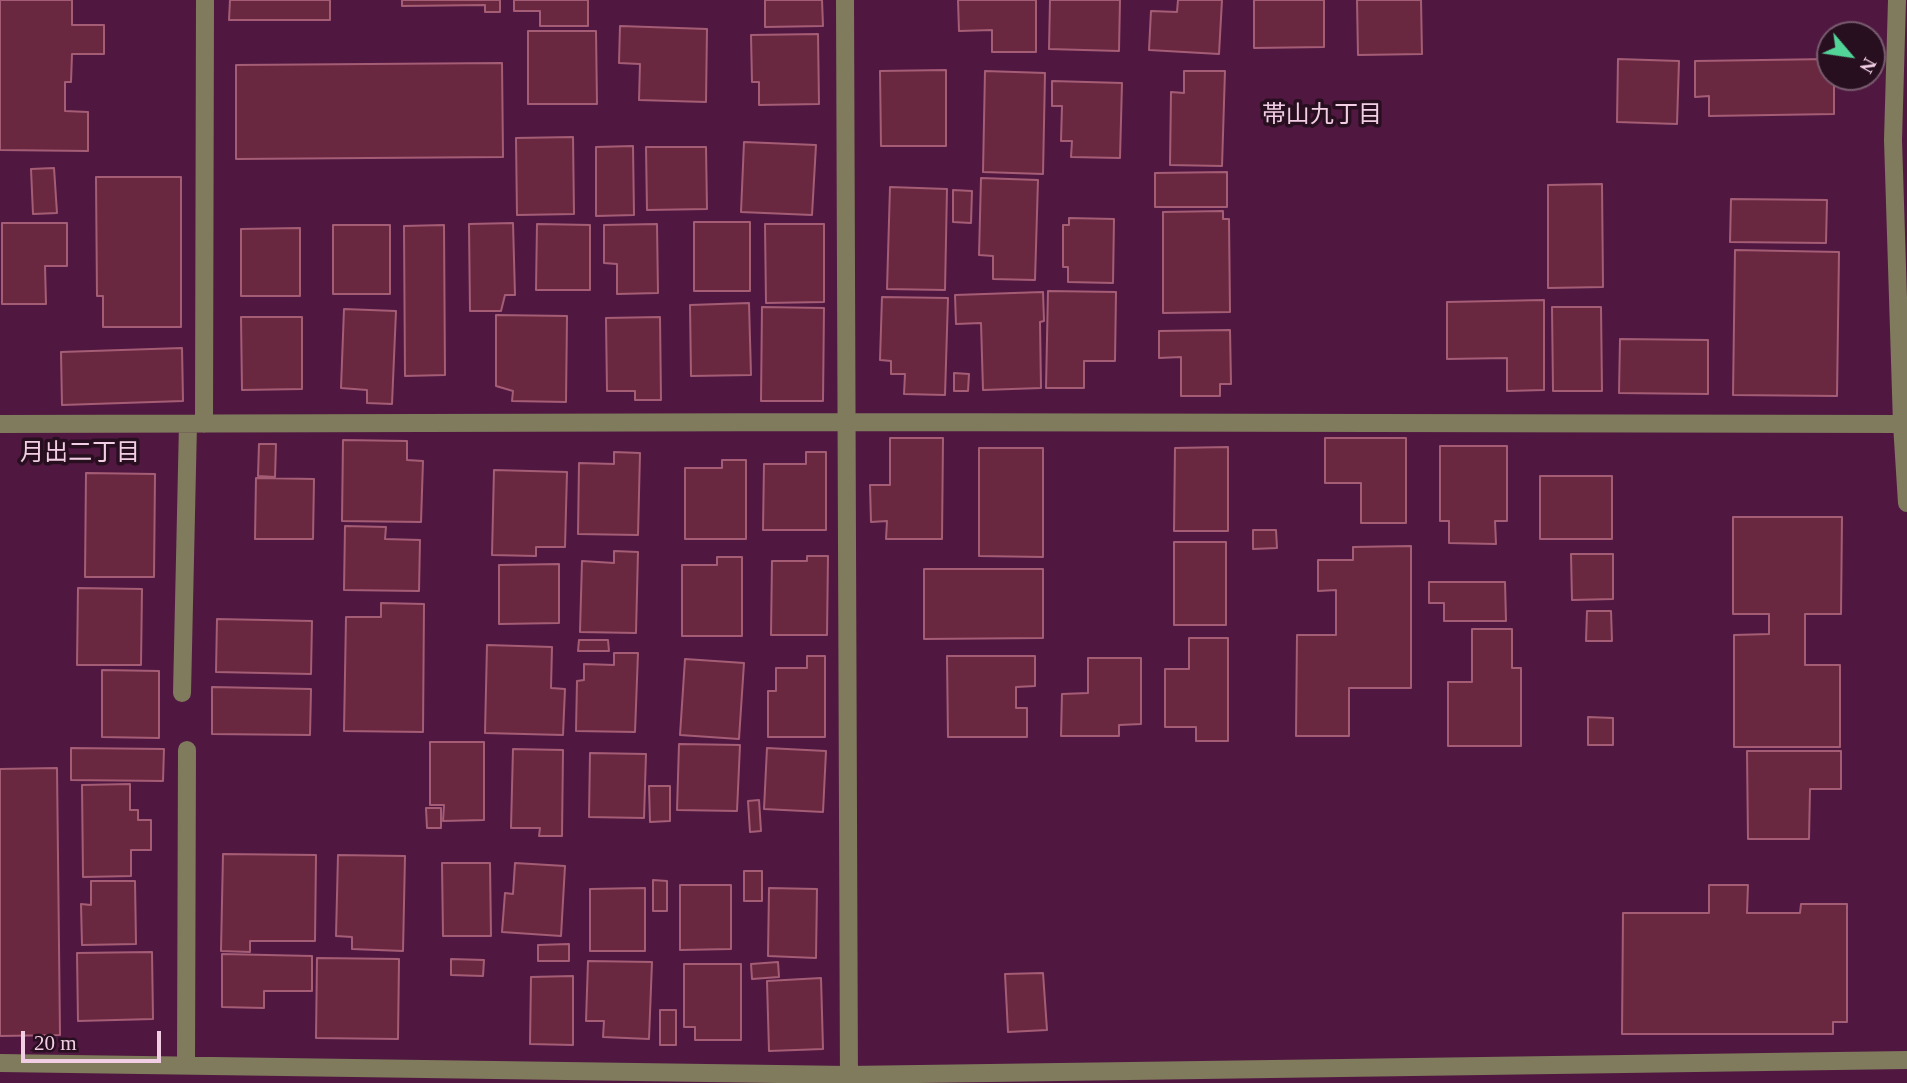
<!DOCTYPE html>
<meta charset="utf-8">
<style>
body{margin:0}
#map{position:relative;width:1907px;height:1083px;overflow:hidden;background:#501841;font-family:Georgia,serif}
canvas{display:block}
.north{position:absolute;left:1816px;top:21px;width:70px;height:70px;box-sizing:border-box;background:#280f20;border:2px solid #785b6e;border-radius:50%;rotate:119deg;font-size:19px;font-weight:700;line-height:28px;text-align:center;color:#f1cee4}
.north::after{content:'';display:block;margin:auto;width:24px;height:32px;background:#52d397;clip-path:polygon(50% 0,100% 100%,50% 72%,0 100%)}
.scale{position:absolute;left:21px;top:1031px;width:140px;height:32px;box-sizing:border-box;border:4px solid #f1cee4;border-top:0;padding-left:9px;font-size:21px;line-height:24px;white-space:nowrap;color:#f1cee4;-webkit-text-stroke:5px #280f20;paint-order:stroke}
</style>
<div id="map">
<canvas width="1907" height="1083"></canvas>
<div class="north">N</div>
<div class="scale">20 m</div>
</div>
<script>
const ctx = document.querySelector('canvas').getContext('2d');
ctx.lineJoin = 'round';
function paint(path, color) { ctx.fillStyle = color; ctx.fill(path, 'evenodd'); }
function stroke(path, color, width, dash) { ctx.strokeStyle = color; ctx.lineWidth = width; ctx.lineCap = dash ? 'butt' : 'round'; ctx.setLineDash(dash || []); ctx.stroke(path); }
function drawText(font, color, halo, rows, align = 'center') {
  ctx.font = font + ' Georgia,"Noto Sans JP",serif'; ctx.lineWidth = 7; ctx.setLineDash([]); ctx.textBaseline = 'middle'; ctx.strokeStyle = halo; ctx.fillStyle = color; for (const [text, x, y, turn = 0] of rows) {
    ctx.save(); ctx.translate(x, y); ctx.rotate((+turn || 0) * Math.PI / 180); ctx.textAlign = isNaN(turn) ? turn : align; if (halo) ctx.strokeText(text, 0, 0); ctx.fillText(text, 0, 0); ctx.restore();
  }
}
const building = new Path2D(`
 M 0,0 L 72,0 L 72,25 L 104,25 L 104,54 L 72,54 L 71,82 L 65,82 L 65,111 L 88,112 L 88,151 L 0,150 Z
 M 230,0 L 330,0 L 330,20 L 229,20 Z
 M 402,0 L 500,0 L 500,12 L 485,12 L 485,5 L 402,6 Z
 M 514,0 L 588,0 L 588,26 L 540,26 L 540,11 L 514,11 Z
 M 765,0 L 822,0 L 823,26 L 765,27 Z
 M 958,0 L 1036,0 L 1036,52 L 992,52 L 992,30 L 959,31 Z
 M 1050,0 L 1120,0 L 1119,51 L 1049,49 Z
 M 1178,0 L 1222,0 L 1219,54 L 1149,50 L 1151,11 L 1177,12 Z
 M 1254,0 L 1324,0 L 1324,47 L 1254,48 Z
 M 1357,0 L 1421,0 L 1422,54 L 1358,55 Z
 M 620,26 L 707,29 L 706,102 L 639,100 L 640,64 L 619,63 Z
 M 528,31 L 596,31 L 597,104 L 528,104 Z
 M 818,34 L 819,104 L 759,105 L 759,82 L 752,82 L 751,35 Z
 M 1618,59 L 1679,61 L 1677,124 L 1617,122 Z
 M 1830,59 L 1830,77 L 1834,77 L 1834,114 L 1709,116 L 1709,96 L 1695,97 L 1695,61 Z
 M 502,63 L 503,157 L 236,159 L 236,65 Z
 M 946,70 L 946,146 L 881,146 L 880,71 Z
 M 985,71 L 1045,73 L 1043,174 L 983,172 Z
 M 1184,71 L 1225,71 L 1222,166 L 1170,165 L 1171,92 L 1184,93 Z
 M 1052,81 L 1122,83 L 1120,158 L 1071,157 L 1072,141 L 1061,141 L 1062,106 L 1052,106 Z
 M 573,137 L 574,214 L 517,215 L 516,138 Z
 M 744,142 L 816,145 L 812,215 L 741,212 Z
 M 633,146 L 634,215 L 596,216 L 596,147 Z
 M 646,147 L 706,147 L 707,209 L 647,210 Z
 M 54,168 L 57,213 L 33,214 L 31,169 Z
 M 1227,172 L 1227,207 L 1155,207 L 1155,173 Z
 M 96,177 L 181,177 L 181,327 L 103,327 L 103,296 L 97,296 Z
 M 981,178 L 1038,180 L 1035,280 L 993,279 L 993,256 L 979,255 Z
 M 1602,184 L 1603,287 L 1548,288 L 1548,185 Z
 M 890,187 L 947,189 L 945,290 L 887,289 Z
 M 953,190 L 972,191 L 971,223 L 953,222 Z
 M 1731,199 L 1827,200 L 1826,243 L 1730,242 Z
 M 1223,211 L 1223,219 L 1229,219 L 1230,312 L 1163,313 L 1163,212 Z
 M 1069,218 L 1114,219 L 1113,283 L 1068,282 L 1068,267 L 1063,267 L 1063,225 L 1069,225 Z
 M 694,222 L 750,222 L 750,291 L 694,291 Z
 M 2,223 L 67,223 L 67,266 L 45,266 L 46,304 L 2,304 Z
 M 513,223 L 515,295 L 505,295 L 501,311 L 470,311 L 469,224 Z
 M 537,224 L 590,225 L 590,290 L 536,290 Z
 M 657,224 L 658,293 L 617,294 L 617,264 L 604,263 L 604,225 Z
 M 765,224 L 824,224 L 824,302 L 766,303 Z
 M 333,225 L 390,225 L 390,294 L 333,294 Z
 M 444,225 L 445,375 L 405,376 L 404,226 Z
 M 300,228 L 300,296 L 241,296 L 241,229 Z
 M 1735,250 L 1839,252 L 1837,396 L 1733,395 Z
 M 1048,291 L 1116,292 L 1115,361 L 1084,361 L 1084,388 L 1046,388 Z
 M 1043,292 L 1044,321 L 1040,322 L 1041,388 L 983,390 L 981,323 L 956,324 L 955,295 Z
 M 882,297 L 948,298 L 945,395 L 904,394 L 905,374 L 891,374 L 891,361 L 880,360 Z
 M 1544,300 L 1544,390 L 1507,391 L 1507,358 L 1447,359 L 1447,302 Z
 M 749,303 L 751,375 L 691,376 L 690,305 Z
 M 762,307 L 824,308 L 823,401 L 761,401 Z
 M 1552,307 L 1601,307 L 1602,391 L 1553,391 Z
 M 344,309 L 396,311 L 392,404 L 367,403 L 367,390 L 341,388 Z
 M 496,315 L 567,316 L 566,402 L 512,401 L 513,391 L 496,386 Z
 M 241,317 L 302,317 L 302,389 L 242,390 Z
 M 660,317 L 661,400 L 635,400 L 635,391 L 607,391 L 606,318 Z
 M 1230,330 L 1231,384 L 1220,384 L 1220,396 L 1181,396 L 1181,357 L 1159,358 L 1159,331 Z
 M 1620,339 L 1708,340 L 1708,394 L 1619,393 Z
 M 182,348 L 183,401 L 62,405 L 61,352 Z
 M 954,373 L 969,374 L 968,391 L 954,391 Z
 M 890,438 L 943,438 L 942,539 L 886,539 L 887,521 L 871,522 L 870,485 L 890,485 Z
 M 1325,438 L 1406,438 L 1406,523 L 1361,523 L 1361,483 L 1325,483 Z
 M 343,440 L 407,441 L 407,460 L 423,461 L 421,522 L 342,521 Z
 M 259,444 L 276,444 L 275,477 L 258,476 Z
 M 1440,446 L 1507,446 L 1507,521 L 1495,521 L 1496,544 L 1449,543 L 1449,521 L 1440,521 Z
 M 1228,447 L 1228,531 L 1174,531 L 1175,448 Z
 M 979,448 L 1043,448 L 1043,557 L 979,556 Z
 M 614,452 L 640,453 L 638,535 L 578,534 L 579,463 L 614,464 Z
 M 806,452 L 826,452 L 826,530 L 763,530 L 764,464 L 806,464 Z
 M 722,460 L 746,460 L 746,539 L 685,539 L 685,468 L 722,468 Z
 M 494,470 L 567,472 L 565,547 L 536,547 L 536,556 L 492,555 Z
 M 86,473 L 155,474 L 154,577 L 85,577 Z
 M 1540,476 L 1612,476 L 1612,539 L 1540,539 Z
 M 256,478 L 314,479 L 313,539 L 255,539 Z
 M 1733,517 L 1842,517 L 1841,614 L 1805,614 L 1805,665 L 1840,665 L 1840,747 L 1734,747 L 1734,635 L 1769,634 L 1769,614 L 1733,614 Z
 M 345,526 L 386,527 L 385,539 L 420,540 L 419,591 L 344,590 Z
 M 1253,530 L 1276,530 L 1277,548 L 1253,549 Z
 M 1174,542 L 1226,542 L 1226,625 L 1174,625 Z
 M 1411,546 L 1411,688 L 1349,688 L 1349,736 L 1296,736 L 1297,635 L 1336,635 L 1336,590 L 1318,591 L 1318,560 L 1353,560 L 1353,547 Z
 M 614,551 L 638,552 L 636,633 L 580,632 L 582,561 L 614,563 Z
 M 1571,554 L 1613,554 L 1613,599 L 1572,600 Z
 M 807,556 L 828,556 L 827,635 L 771,635 L 772,561 L 807,561 Z
 M 717,557 L 742,557 L 742,636 L 682,636 L 682,565 L 717,565 Z
 M 559,564 L 559,623 L 499,624 L 499,565 Z
 M 924,569 L 1043,569 L 1043,638 L 924,639 Z
 M 1429,582 L 1505,582 L 1506,621 L 1444,621 L 1444,603 L 1429,603 Z
 M 78,588 L 142,589 L 141,665 L 77,665 Z
 M 381,603 L 424,604 L 423,732 L 344,731 L 346,617 L 381,617 Z
 M 1587,611 L 1611,611 L 1612,641 L 1586,641 Z
 M 217,619 L 312,621 L 311,674 L 216,672 Z
 M 1472,629 L 1512,629 L 1512,668 L 1521,668 L 1521,746 L 1448,746 L 1448,682 L 1472,682 Z
 M 1189,638 L 1228,638 L 1228,741 L 1196,741 L 1196,727 L 1165,727 L 1165,669 L 1189,669 Z
 M 579,640 L 608,640 L 609,651 L 578,651 Z
 M 487,645 L 552,647 L 551,688 L 565,689 L 563,735 L 485,733 Z
 M 614,653 L 638,653 L 635,732 L 576,731 L 577,681 L 584,680 L 584,664 L 614,665 Z
 M 807,656 L 825,656 L 825,737 L 768,737 L 768,691 L 776,691 L 776,668 L 807,668 Z
 M 947,656 L 1035,656 L 1035,686 L 1016,687 L 1016,708 L 1027,708 L 1027,737 L 948,737 Z
 M 1088,658 L 1141,658 L 1141,724 L 1119,725 L 1119,736 L 1061,736 L 1062,694 L 1088,693 Z
 M 685,659 L 744,663 L 739,739 L 680,735 Z
 M 102,670 L 159,671 L 159,738 L 102,737 Z
 M 212,687 L 311,689 L 310,735 L 212,734 Z
 M 1588,717 L 1613,718 L 1613,745 L 1588,745 Z
 M 430,742 L 484,742 L 484,820 L 443,821 L 444,805 L 430,805 Z
 M 679,744 L 740,745 L 737,811 L 677,810 Z
 M 71,748 L 164,749 L 163,781 L 71,780 Z
 M 767,748 L 826,751 L 823,812 L 764,809 Z
 M 513,749 L 563,750 L 562,836 L 539,836 L 540,828 L 511,828 Z
 M 1747,751 L 1841,751 L 1841,789 L 1810,789 L 1809,839 L 1748,839 Z
 M 590,753 L 646,754 L 644,818 L 589,817 Z
 M 57,768 L 60,1035 L 0,1036 L 0,769 Z
 M 130,784 L 130,810 L 138,810 L 138,820 L 151,820 L 151,850 L 131,850 L 131,876 L 83,877 L 82,785 Z
 M 649,786 L 670,786 L 670,821 L 650,822 Z
 M 759,800 L 761,831 L 750,832 L 748,801 Z
 M 426,808 L 441,808 L 441,828 L 427,828 Z
 M 223,854 L 316,855 L 315,941 L 250,941 L 250,952 L 221,951 Z
 M 338,855 L 405,856 L 403,951 L 352,949 L 352,937 L 336,936 Z
 M 442,863 L 490,863 L 491,936 L 443,936 Z
 M 515,863 L 565,866 L 561,936 L 502,932 L 505,893 L 513,894 Z
 M 744,871 L 762,871 L 762,901 L 744,901 Z
 M 653,880 L 667,881 L 667,911 L 653,911 Z
 M 91,881 L 135,881 L 136,944 L 82,945 L 81,904 L 91,905 Z
 M 680,885 L 731,885 L 731,949 L 680,950 Z
 M 1709,885 L 1748,885 L 1747,913 L 1800,913 L 1801,904 L 1847,904 L 1847,1022 L 1833,1022 L 1833,1034 L 1622,1034 L 1623,913 L 1709,913 Z
 M 645,888 L 645,951 L 590,951 L 590,889 Z
 M 769,888 L 817,889 L 816,958 L 768,956 Z
 M 569,944 L 569,961 L 538,961 L 538,945 Z
 M 152,952 L 153,1019 L 78,1021 L 77,953 Z
 M 222,954 L 312,956 L 312,991 L 264,991 L 264,1008 L 222,1007 Z
 M 317,958 L 399,959 L 398,1039 L 316,1038 Z
 M 451,959 L 484,960 L 483,976 L 451,975 Z
 M 588,961 L 652,962 L 649,1039 L 603,1037 L 604,1021 L 586,1021 Z
 M 778,962 L 779,977 L 752,979 L 751,964 Z
 M 684,964 L 741,964 L 741,1040 L 695,1040 L 695,1027 L 684,1027 Z
 M 1043,973 L 1047,1030 L 1008,1032 L 1005,974 Z
 M 573,976 L 573,1045 L 530,1044 L 531,977 Z
 M 821,978 L 823,1049 L 769,1051 L 767,981 Z
 M 660,1010 L 676,1010 L 676,1045 L 660,1045 Z`);
const minor = new Path2D(`
 M 845,0 L 849,1083
 M 1897,0 L 1893,140 L 1902,424 L 1907,503
 M 0,424 L 847,422 L 1902,424
 M 204,424 L 205,0
 M 182,693 L 188,424
 M 0,1063 L 848,1075 L 1907,1060
 M 186,1065 L 187,750`);
const neighbourhoodNames = [
 ["帯山九丁目",1322,113],
 ["月出二丁目",80,451]
];
paint(building, '#6a2840');
stroke(building, '#a55d75', 2);
stroke(minor, '#807b5d', 18);
drawText('24px', '#f1cee4', '#280f20', neighbourhoodNames);
</script>
